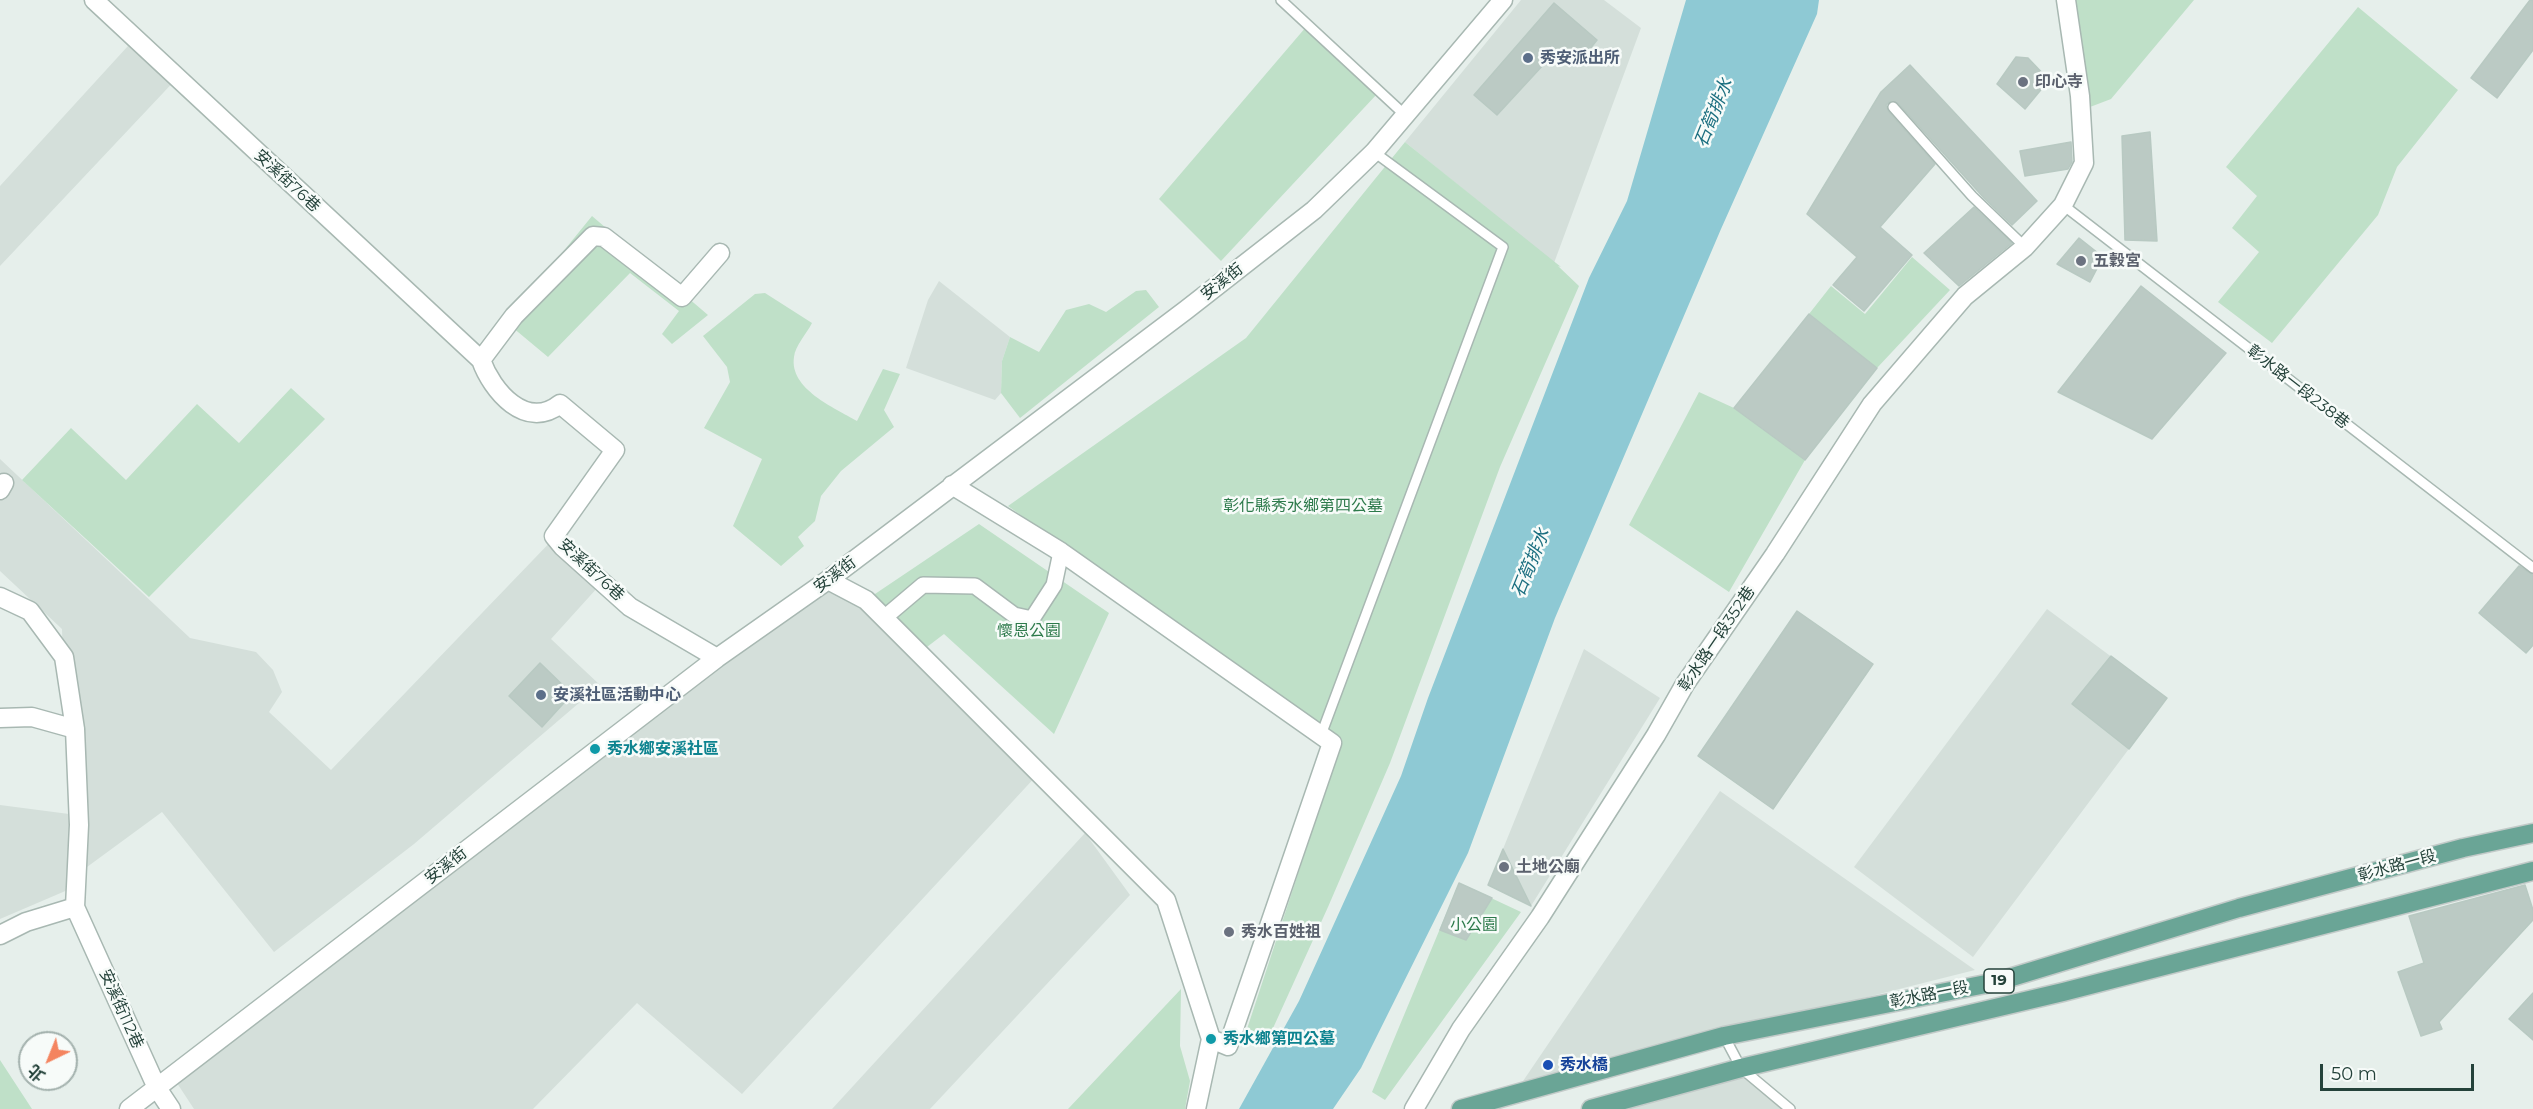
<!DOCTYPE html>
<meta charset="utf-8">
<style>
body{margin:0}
#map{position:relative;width:2533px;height:1109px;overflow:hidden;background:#e6efeb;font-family:Montserrat,"Noto Sans TC",sans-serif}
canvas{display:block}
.north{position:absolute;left:18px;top:1031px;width:60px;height:60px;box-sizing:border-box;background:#f7fbf9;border:2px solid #a3b1ad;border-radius:50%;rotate:223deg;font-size:16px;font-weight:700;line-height:24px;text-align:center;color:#24423a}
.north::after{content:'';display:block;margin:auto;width:21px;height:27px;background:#f4845f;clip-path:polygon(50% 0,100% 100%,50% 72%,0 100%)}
.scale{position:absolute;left:2320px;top:1064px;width:154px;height:27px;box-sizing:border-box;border:3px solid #24423a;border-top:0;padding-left:8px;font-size:18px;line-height:21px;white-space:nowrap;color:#24423a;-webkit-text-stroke:4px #f7fbf9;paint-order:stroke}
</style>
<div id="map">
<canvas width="2533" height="1109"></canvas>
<div class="north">北</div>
<div class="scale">50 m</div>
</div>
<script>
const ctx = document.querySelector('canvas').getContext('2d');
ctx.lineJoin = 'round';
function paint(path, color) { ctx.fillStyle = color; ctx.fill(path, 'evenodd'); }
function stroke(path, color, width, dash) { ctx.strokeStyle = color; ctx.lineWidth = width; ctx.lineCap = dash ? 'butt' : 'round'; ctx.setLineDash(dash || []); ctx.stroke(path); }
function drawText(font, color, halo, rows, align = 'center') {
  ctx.font = font + ' Montserrat,"Noto Sans TC",sans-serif'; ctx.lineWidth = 5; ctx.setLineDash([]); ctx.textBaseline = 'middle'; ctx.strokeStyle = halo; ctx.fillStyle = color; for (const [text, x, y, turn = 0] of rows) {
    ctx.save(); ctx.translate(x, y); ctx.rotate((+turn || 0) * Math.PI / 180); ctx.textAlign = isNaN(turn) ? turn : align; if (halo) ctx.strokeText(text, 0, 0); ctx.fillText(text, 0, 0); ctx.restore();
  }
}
const built = new Path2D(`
 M 1521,0 L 1604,0 L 1641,28 L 1554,263 L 1405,142 Z
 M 138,35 L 180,75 L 0,266 L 0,186 Z
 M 939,281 L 1010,337 L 1002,361 L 1001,393 L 995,400 L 906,368 L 928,300 Z
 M 0,459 L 190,638 L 256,652 L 273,670 L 282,692 L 269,712 L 331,770 L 558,534 L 608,576 L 551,639 L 600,685 L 414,844 L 274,952 L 162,812 L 87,867 L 77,710 L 64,696 L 62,629 L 0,571 Z
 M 827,574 L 1038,774 L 742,1094 L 637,1003 L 533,1109 L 194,1109 L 175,1080 Z
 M 2047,609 L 2167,698 L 1973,957 L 1854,867 Z
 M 1584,649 L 1660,698 L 1531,906 L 1503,849 Z
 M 1720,791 L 1975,970 L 1521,1084 Z
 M 0,805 L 69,814 L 70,889 L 0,919 Z
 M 1085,833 L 1130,895 L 930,1109 L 832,1109 Z
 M 1746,1074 L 1789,1109 L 1622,1109 Z`);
const green = new Path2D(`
 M 2073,0 L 2194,0 L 2111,99 L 2090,107 Z
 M 2358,7 L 2458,90 L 2397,167 L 2378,215 L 2272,343 L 2218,302 L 2259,252 L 2232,228 L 2257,196 L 2226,167 Z
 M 1306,27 L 1377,94 L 1221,261 L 1159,199 Z
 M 1405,142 L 1561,267 L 1558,266 L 1579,286 L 1500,467 L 1390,763 L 1328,907 L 1269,1037 L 1247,1029 L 1342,740 L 1142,602 L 1008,506 L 1246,338 Z
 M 592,216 L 708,315 L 672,344 L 662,334 L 679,311 L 630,273 L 548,357 L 506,322 Z
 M 1912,257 L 1950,290 L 1877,368 L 1809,314 L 1831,286 L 1865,314 Z
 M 1146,290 L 1159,307 L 1020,418 L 1001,393 L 1002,361 L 1010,337 L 1039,352 L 1066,310 L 1089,304 L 1106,312 L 1136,291 Z
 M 765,293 L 812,323 C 807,333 795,346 794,357 C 789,389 835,408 857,421 L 883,369 L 900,374 L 884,410 L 894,427 L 841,471 L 821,496 L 815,521 L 798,537 L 804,546 L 781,566 L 733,526 L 762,459 L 704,428 L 730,382 L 727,367 L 703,336 L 755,294 Z
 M 291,388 L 325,419 L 149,597 L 22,480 L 71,428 L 126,480 L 197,404 L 239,443 Z
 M 1699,392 L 1734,408 L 1805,460 L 1729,592 L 1629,525 Z
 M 979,524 L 1109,613 L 1054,734 L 944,634 L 923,650 L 872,596 Z
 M 1459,883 L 1521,912 L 1385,1100 L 1372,1092 Z
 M 1181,989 L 1180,1046 L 1190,1081 L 1185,1109 L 1068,1109 Z
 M 0,1060 L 32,1109 L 0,1109 Z`);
const water = new Path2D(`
 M 1686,0 L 1819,0 L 1817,14 L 1721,229 L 1555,618 L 1468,853 L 1361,1068 L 1333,1109 L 1239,1109 L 1299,1001 L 1401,776 L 1428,698 L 1589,278 L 1627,201 Z`);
const building = new Path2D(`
 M 2530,0 L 2533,0 L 2533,50 L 2497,98 L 2471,78 Z
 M 1554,3 L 1597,40 L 1577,65 L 1556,51 L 1497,115 L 1474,95 Z
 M 2016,57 L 2028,58 L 2049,80 L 2025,109 L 1997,84 Z
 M 1910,65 L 2037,201 L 2012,225 L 1984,198 L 1898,103 L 1889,102 L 1886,105 L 1888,111 L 1935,164 L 1880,227 L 1912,255 L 1864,311 L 1833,285 L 1857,257 L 1807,214 L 1881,92 Z
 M 2150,132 L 2157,241 L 2125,240 L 2122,136 Z
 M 2071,142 L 2072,162 L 2068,169 L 2025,176 L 2020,151 Z
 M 1974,207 L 2012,243 L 1959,286 L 1924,253 Z
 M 2079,238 L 2103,257 L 2090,282 L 2057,264 Z
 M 2141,286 L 2226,353 L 2152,439 L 2058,392 Z
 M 1809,314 L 1877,368 L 1805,460 L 1734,408 Z
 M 2519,566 L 2533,575 L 2533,645 L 2526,653 L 2479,613 Z
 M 1797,611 L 1873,664 L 1773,809 L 1698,756 Z
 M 2111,656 L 2167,698 L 2129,749 L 2072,704 Z
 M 540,663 L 572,694 L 542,727 L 509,696 Z
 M 1503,849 L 1531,906 L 1488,885 Z
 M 1459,883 L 1492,898 L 1466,940 L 1440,930 Z
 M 2525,885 L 2533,910 L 2533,920 L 2439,1022 L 2442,1029 L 2421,1036 L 2398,972 L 2424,963 L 2409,916 Z
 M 2533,993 L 2533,1040 L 2509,1019 Z`);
const service = new Path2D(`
 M 1281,0 L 1406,116
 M 1893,107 L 1972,196 L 2025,247
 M 2063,205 L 2533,568
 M 1321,735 L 1503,247 L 1374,152
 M 1724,1036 L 1741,1068 L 1790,1109`);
const pedestrian = new Path2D(`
 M 884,618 L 923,585 L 975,586 L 1014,615 L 1032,619 L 1054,585 L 1061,552`);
const minor = new Path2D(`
 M 94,0 L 481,360 C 492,391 526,431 560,404 L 615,450 L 554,536 L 563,547 L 630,607 L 717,658
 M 481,360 L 514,316 L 593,236 L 604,237 L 682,297 L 720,253
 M 952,485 L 1061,552 L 1332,743 L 1228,1046 L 1211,1039
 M 0,490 L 4,483
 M 828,580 L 866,600 L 1166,900 L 1211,1039 L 1196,1109
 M 0,597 L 30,611 L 64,657 L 75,729 L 79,825 L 75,907 L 157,1088 L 171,1109
 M 0,718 L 32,717 L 75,729
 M 0,935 L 26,922 L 75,907
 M 129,1109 L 717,658 L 828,580 L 1186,310 L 1314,210 L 1374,152 L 1503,0`);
const tertiary = new Path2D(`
 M 1414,1109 L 1461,1029 L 1540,917 L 1656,735 L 1685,684 L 1775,554 L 1872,404 L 1965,296 L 2025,247 L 2063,205 L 2084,163 L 2080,96 L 2066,0`);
const primary = new Path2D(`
 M 1461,1109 L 1724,1036 L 1996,982 L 2239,908 L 2463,848 L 2533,833
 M 1591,1109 L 1741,1068 L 2063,992 L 2533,871`);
const markers = [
 [1528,58,6,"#5c6f8a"],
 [2023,82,6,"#6b7280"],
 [2081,261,6,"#6b7280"],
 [541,695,6,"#5c6f8a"],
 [595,749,6,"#0f9aa8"],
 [1504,867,6,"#6b7280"],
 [1229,932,6,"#6b7280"],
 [1211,1039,6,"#0f9aa8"],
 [1548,1065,6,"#1a4fb4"]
];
const shields = [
 [1999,981,30]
];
const shieldNames = [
 ["19",1999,981]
];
const serviceNames = [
 ["秀安派出所",1540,58],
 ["安溪社區活動中心",553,695]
];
const worshipNames = [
 ["印心寺",2035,82],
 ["五穀宮",2093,261],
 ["土地公廟",1516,867],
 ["秀水百姓祖",1241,932]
];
const streetNames = [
 ["安溪街76巷",287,181,43],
 ["安溪街",1222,282,-38],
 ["彰水路一段238巷",2298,387,38],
 ["安溪街76巷",591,570,43],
 ["安溪街",835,575,-37],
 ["彰水路一段352巷",1717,639,-56],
 ["安溪街",446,866,-38],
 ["彰水路一段",2397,866,-15],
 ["彰水路一段",1929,995,-11],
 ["安溪街112巷",121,1009,66]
];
const parkNames = [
 ["彰化縣秀水鄉第四公墓",1303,506],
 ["懷恩公園",1029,631],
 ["小公園",1474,925]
];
const cultureNames = [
 ["秀水鄉安溪社區",607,749],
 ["秀水鄉第四公墓",1223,1039]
];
const transitNames = [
 ["秀水橋",1560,1065]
];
const waterNames = [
 ["石筍排水",1714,113,-68],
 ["石筍排水",1531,563,-68]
];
paint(built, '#d4dfda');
paint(green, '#bfe0c8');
paint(water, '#8ec9d4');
paint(building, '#bbcac4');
stroke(building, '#b8c9c2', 1.5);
stroke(service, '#a8b8b2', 12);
stroke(pedestrian, '#a8b8b2', 18);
stroke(minor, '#a8b8b2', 21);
stroke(tertiary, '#a8b8b2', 21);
stroke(primary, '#c2cac8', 21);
stroke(service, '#fff', 9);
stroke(pedestrian, '#fff', 15);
stroke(minor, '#fff', 18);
stroke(tertiary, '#fff', 18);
stroke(primary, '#6aa596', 18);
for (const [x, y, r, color] of markers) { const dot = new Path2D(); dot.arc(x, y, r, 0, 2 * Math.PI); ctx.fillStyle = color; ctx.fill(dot); stroke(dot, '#f7fbf9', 2); }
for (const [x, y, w] of shields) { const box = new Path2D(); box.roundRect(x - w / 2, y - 12, w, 24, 4.5); ctx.fillStyle = '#f7fbf9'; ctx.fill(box); stroke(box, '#24423a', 1.5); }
drawText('bold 15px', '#24423a', null, shieldNames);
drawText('bold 16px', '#4e5e75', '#f7fbf9', serviceNames, 'left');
drawText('bold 16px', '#5b616d', '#f7fbf9', worshipNames, 'left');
drawText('16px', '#24423a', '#f7fbf9', streetNames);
drawText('16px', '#2d7a4b', '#f7fbf9', parkNames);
drawText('bold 16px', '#0d838f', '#f7fbf9', cultureNames, 'left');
drawText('bold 16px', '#164399', '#f7fbf9', transitNames, 'left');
drawText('italic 18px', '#1c6f80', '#f7fbf9', waterNames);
</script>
